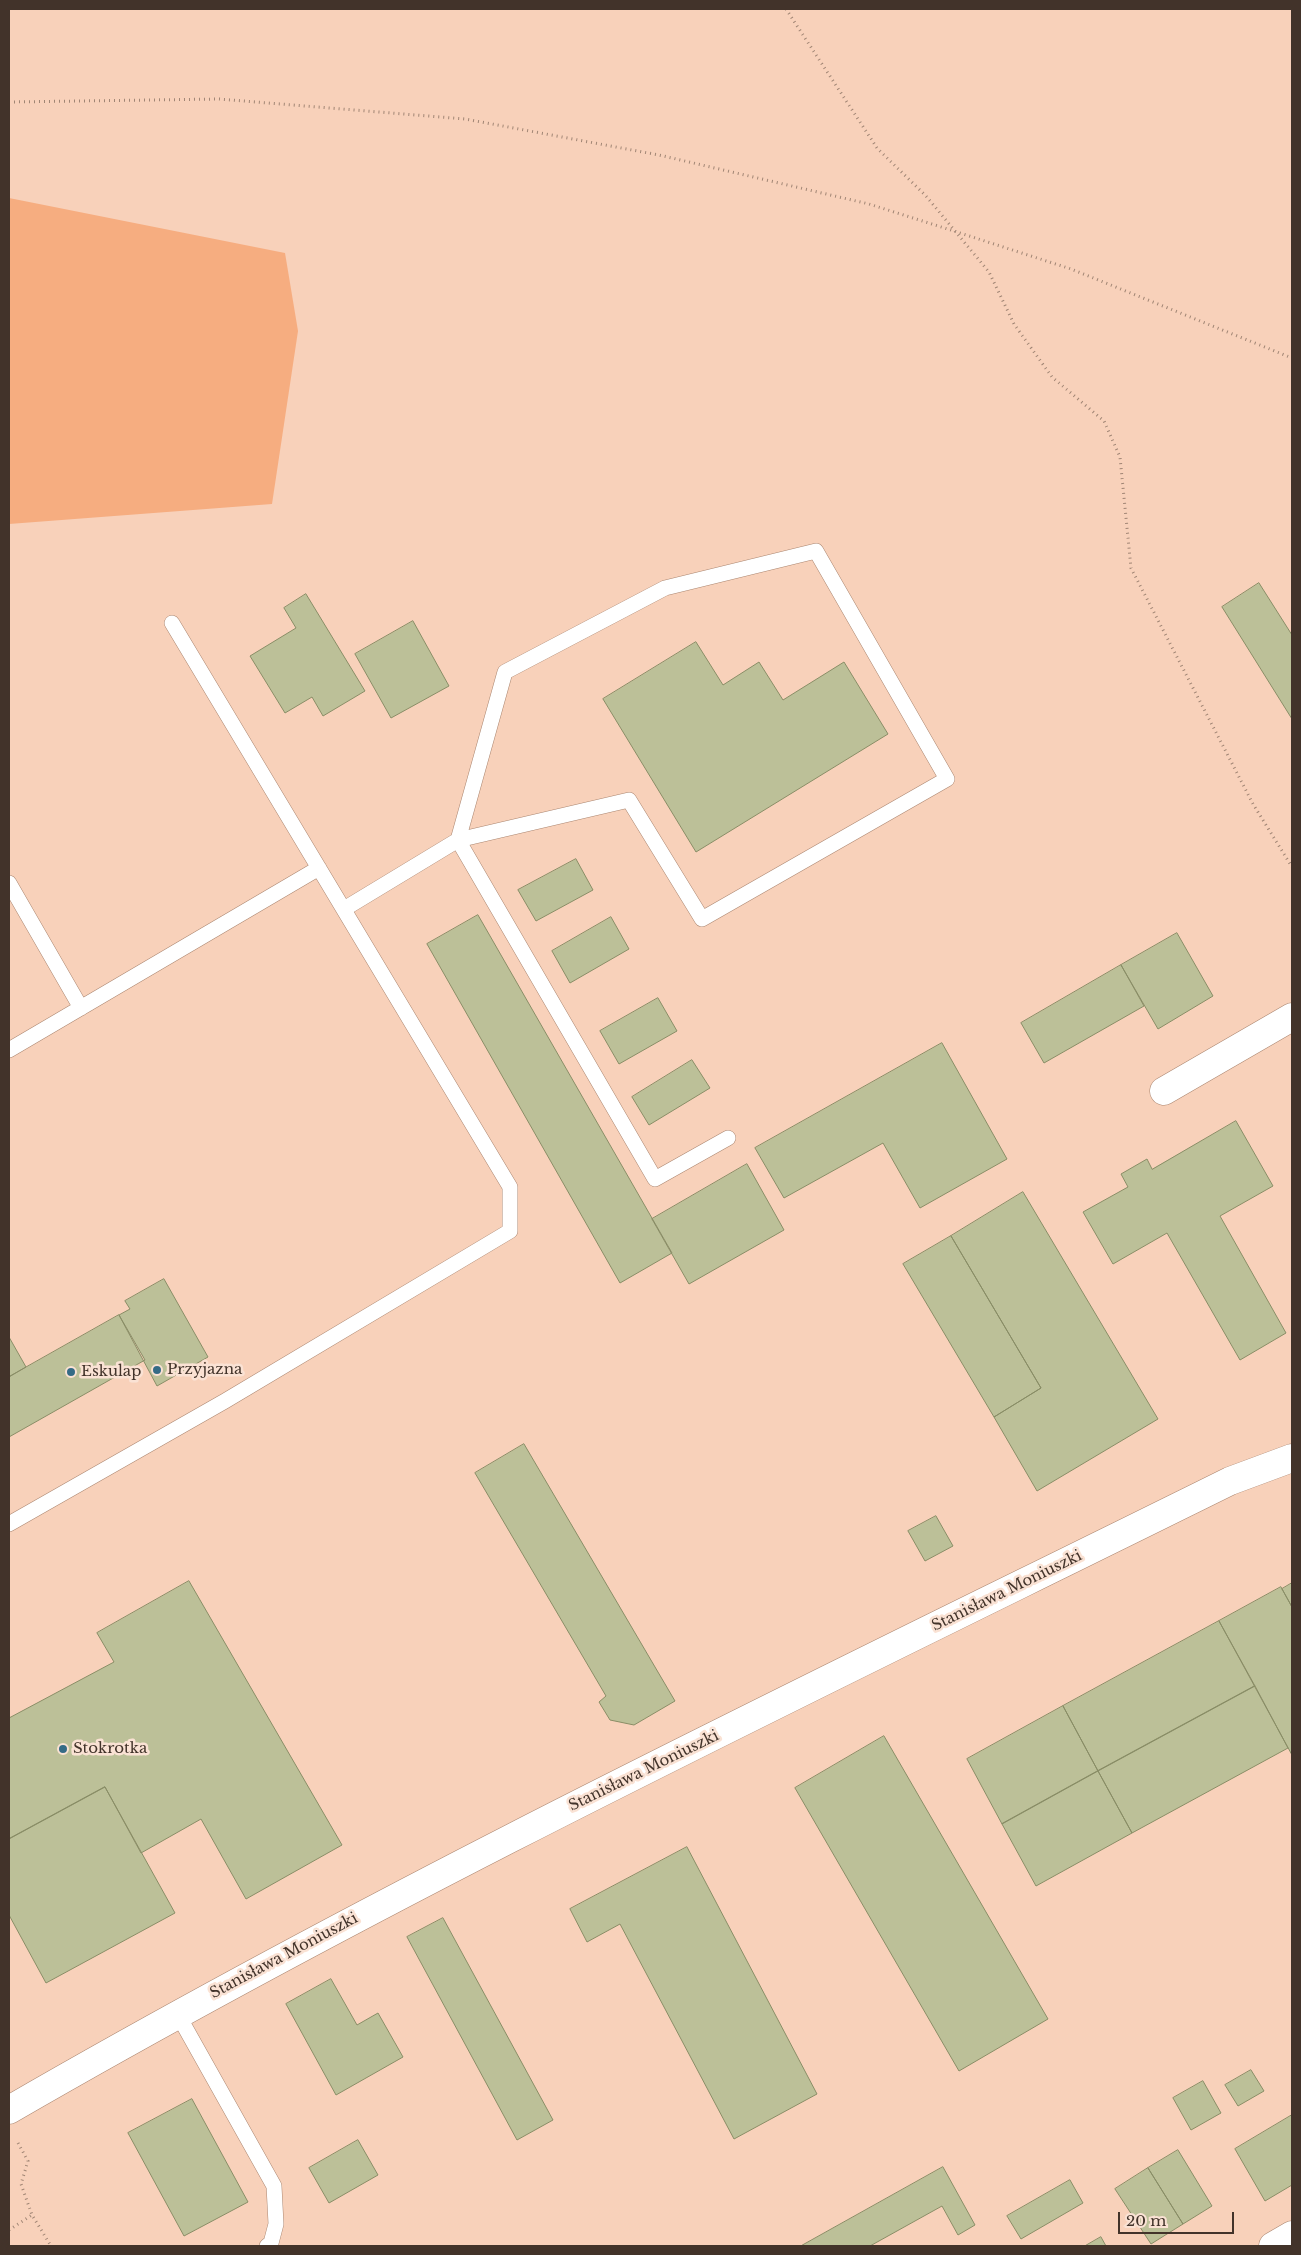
<!DOCTYPE html>
<meta charset="utf-8">
<style>
body{margin:0}
#map{position:relative;width:1301px;height:2255px;overflow:hidden;background:#f8d1ba;font-family:"Libre Baskerville",serif}
canvas{display:block}
.frame{position:absolute;inset:0;border:10px solid #42332a;pointer-events:none}
.scale{position:absolute;left:1118px;top:2212px;width:116px;height:22px;box-sizing:border-box;border:2px solid #42332a;border-top:0;padding-left:6px;font-size:15px;line-height:18px;white-space:nowrap;color:#42332a;-webkit-text-stroke:4px #fae2d4;paint-order:stroke}
</style>
<div id="map">
<canvas width="1301" height="2255"></canvas>
<div class="frame"></div>
<div class="scale">20 m</div>
</div>
<script>
const ctx = document.querySelector('canvas').getContext('2d');
ctx.lineJoin = 'round';
function paint(path, color) { ctx.fillStyle = color; ctx.fill(path, 'evenodd'); }
function stroke(path, color, width, dash) { ctx.strokeStyle = color; ctx.lineWidth = width; ctx.lineCap = dash ? 'butt' : 'round'; ctx.setLineDash(dash || []); ctx.stroke(path); }
function drawText(font, color, halo, rows, align = 'center') {
  ctx.font = font + ' "Libre Baskerville",serif'; ctx.lineWidth = 5; ctx.setLineDash([]); ctx.textBaseline = 'middle'; ctx.strokeStyle = halo; ctx.fillStyle = color; for (const [text, x, y, turn = 0] of rows) {
    ctx.save(); ctx.translate(x, y); ctx.rotate((+turn || 0) * Math.PI / 180); ctx.textAlign = isNaN(turn) ? turn : align; if (halo) ctx.strokeText(text, 0, 0); ctx.fillText(text, 0, 0); ctx.restore();
  }
}
const green = new Path2D(`
 M 9,198 L 285,253 L 298,331 L 272,504 L 9,524 Z`);
const building = new Path2D(`
 M 1259,583 L 1292,635 L 1292,719 L 1222,607 Z
 M 306,594 L 365,691 L 323,716 L 312,697 L 285,713 L 250,656 L 296,628 L 284,608 Z
 M 413,621 L 449,686 L 391,718 L 355,654 Z
 M 696,642 L 723,685 L 759,662 L 783,700 L 844,662 L 888,734 L 696,852 L 603,699 Z
 M 576,859 L 593,890 L 536,921 L 518,890 Z
 M 478,915 L 672,1253 L 620,1283 L 427,944 Z
 M 611,917 L 629,949 L 570,983 L 552,951 Z
 M 1177,933 L 1213,996 L 1158,1029 L 1121,965 Z
 M 1121,965 L 1144,1006 L 1044,1063 L 1021,1023 Z
 M 658,998 L 677,1031 L 619,1064 L 600,1031 Z
 M 942,1043 L 1007,1159 L 920,1208 L 883,1143 L 784,1198 L 755,1148 Z
 M 692,1060 L 710,1088 L 649,1125 L 632,1097 Z
 M 1236,1121 L 1273,1186 L 1220,1216 L 1286,1333 L 1240,1360 L 1167,1233 L 1113,1264 L 1083,1212 L 1128,1187 L 1121,1174 L 1147,1159 L 1152,1169 Z
 M 747,1164 L 784,1230 L 689,1284 L 652,1219 Z
 M 1023,1192 L 1158,1419 L 1037,1491 L 994,1417 L 1041,1388 L 951,1236 Z
 M 951,1236 L 1041,1388 L 994,1417 L 903,1264 Z
 M 164,1279 L 208,1357 L 157,1386 L 119,1315 L 130,1309 L 125,1301 Z
 M 119,1315 L 145,1360 L 9,1437 L 9,1377 Z
 M 9,1337 L 26,1367 L 9,1377 Z
 M 524,1444 L 675,1701 L 634,1725 L 610,1720 L 599,1702 L 606,1696 L 475,1473 Z
 M 936,1516 L 953,1546 L 925,1561 L 908,1531 Z
 M 189,1581 L 342,1845 L 246,1899 L 201,1819 L 141,1853 L 105,1787 L 9,1839 L 9,1718 L 114,1662 L 97,1633 Z
 M 1292,1583 L 1292,1607 L 1282,1589 Z
 M 1281,1587 L 1292,1607 L 1292,1755 L 1219,1621 Z
 M 1219,1621 L 1255,1686 L 1098,1771 L 1063,1706 Z
 M 1255,1686 L 1288,1748 L 1132,1833 L 1098,1771 Z
 M 1063,1706 L 1098,1771 L 1002,1824 L 967,1759 Z
 M 884,1736 L 1048,2019 L 959,2071 L 795,1788 Z
 M 1098,1771 L 1132,1833 L 1036,1886 L 1002,1824 Z
 M 105,1787 L 175,1913 L 46,1983 L 9,1915 L 9,1839 Z
 M 687,1847 L 817,2094 L 734,2139 L 620,1924 L 587,1942 L 570,1909 Z
 M 443,1918 L 553,2120 L 517,2140 L 407,1937 Z
 M 331,1979 L 357,2025 L 378,2013 L 403,2057 L 336,2095 L 286,2004 Z
 M 1251,2070 L 1264,2091 L 1238,2106 L 1225,2085 Z
 M 1203,2081 L 1221,2113 L 1191,2130 L 1173,2098 Z
 M 192,2099 L 248,2202 L 184,2236 L 128,2133 Z
 M 1292,2115 L 1292,2185 L 1265,2201 L 1235,2149 Z
 M 358,2140 L 378,2175 L 329,2203 L 309,2168 Z
 M 1178,2150 L 1212,2206 L 1183,2224 L 1148,2168 Z
 M 943,2167 L 975,2225 L 958,2235 L 942,2206 L 870,2246 L 801,2246 Z
 M 1148,2168 L 1183,2224 L 1151,2244 L 1115,2189 Z
 M 1070,2180 L 1083,2203 L 1021,2239 L 1007,2216 Z
 M 1101,2237 L 1106,2246 L 1085,2246 Z`);
const path = new Path2D(`
 M 786,9 L 877,148 L 926,196 L 989,272 L 1014,324 L 1052,377 L 1104,421 L 1120,457 L 1131,568 L 1253,804 L 1292,867
 M 9,102 L 219,99 L 465,119 L 659,155 L 869,204 L 957,232 L 1071,269 L 1292,358
 M 18,2143 L 28,2161 L 21,2184 L 32,2215 L 51,2246
 M 9,2230 L 32,2215`);
const lane = new Path2D(`
 M 816,551 L 947,779 L 702,919 L 629,800 L 458,840 L 505,672 L 665,588 Z
 M 9,883 L 81,1008
 M 344,909 L 458,840 L 655,1179 L 728,1138
 M 9,1050 L 319,868
 M 9,1524 L 225,1401 L 510,1231 L 510,1187 L 172,623
 M 177,2013 L 274,2186 L 276,2224 L 271,2243 L 267,2246`);
const street = new Path2D(`
 M 1164,1091 L 1292,1017
 M 1273,2246 L 1292,2235`);
const secondary = new Path2D(`
 M 9,2110 C 405,1881 820,1684 1230,1481 L 1292,1458`);
const markers = [
 [157,1370,5,"#356b86"],
 [71,1372,5,"#356b86"],
 [63,1749,5,"#356b86"]
];
const poiNames = [
 ["Przyjazna",167,1370],
 ["Eskulap",81,1372],
 ["Stokrotka",73,1749]
];
const streetNames = [
 ["Stanisława Moniuszki",1007,1591,-26],
 ["Stanisława Moniuszki",644,1771,-26],
 ["Stanisława Moniuszki",284,1956,-28]
];
paint(green, '#f6ad80');
paint(building, '#bcc098');
stroke(building, '#898d66', 1);
stroke(lane, '#ab8670', 16);
stroke(street, '#ab8670', 29);
stroke(secondary, '#ab8670', 29);
stroke(path, '#a08574', 3, [1, 4]);
stroke(lane, '#fff', 15);
stroke(street, '#fff', 28);
stroke(secondary, '#fff', 28);
for (const [x, y, r, color] of markers) { const dot = new Path2D(); dot.arc(x, y, r, 0, 2 * Math.PI); ctx.fillStyle = color; ctx.fill(dot); stroke(dot, '#fae2d4', 2); }
drawText('15px', '#42332a', '#fae2d4', poiNames, 'left');
drawText('15px', '#42332a', '#fae2d4', streetNames);
</script>
